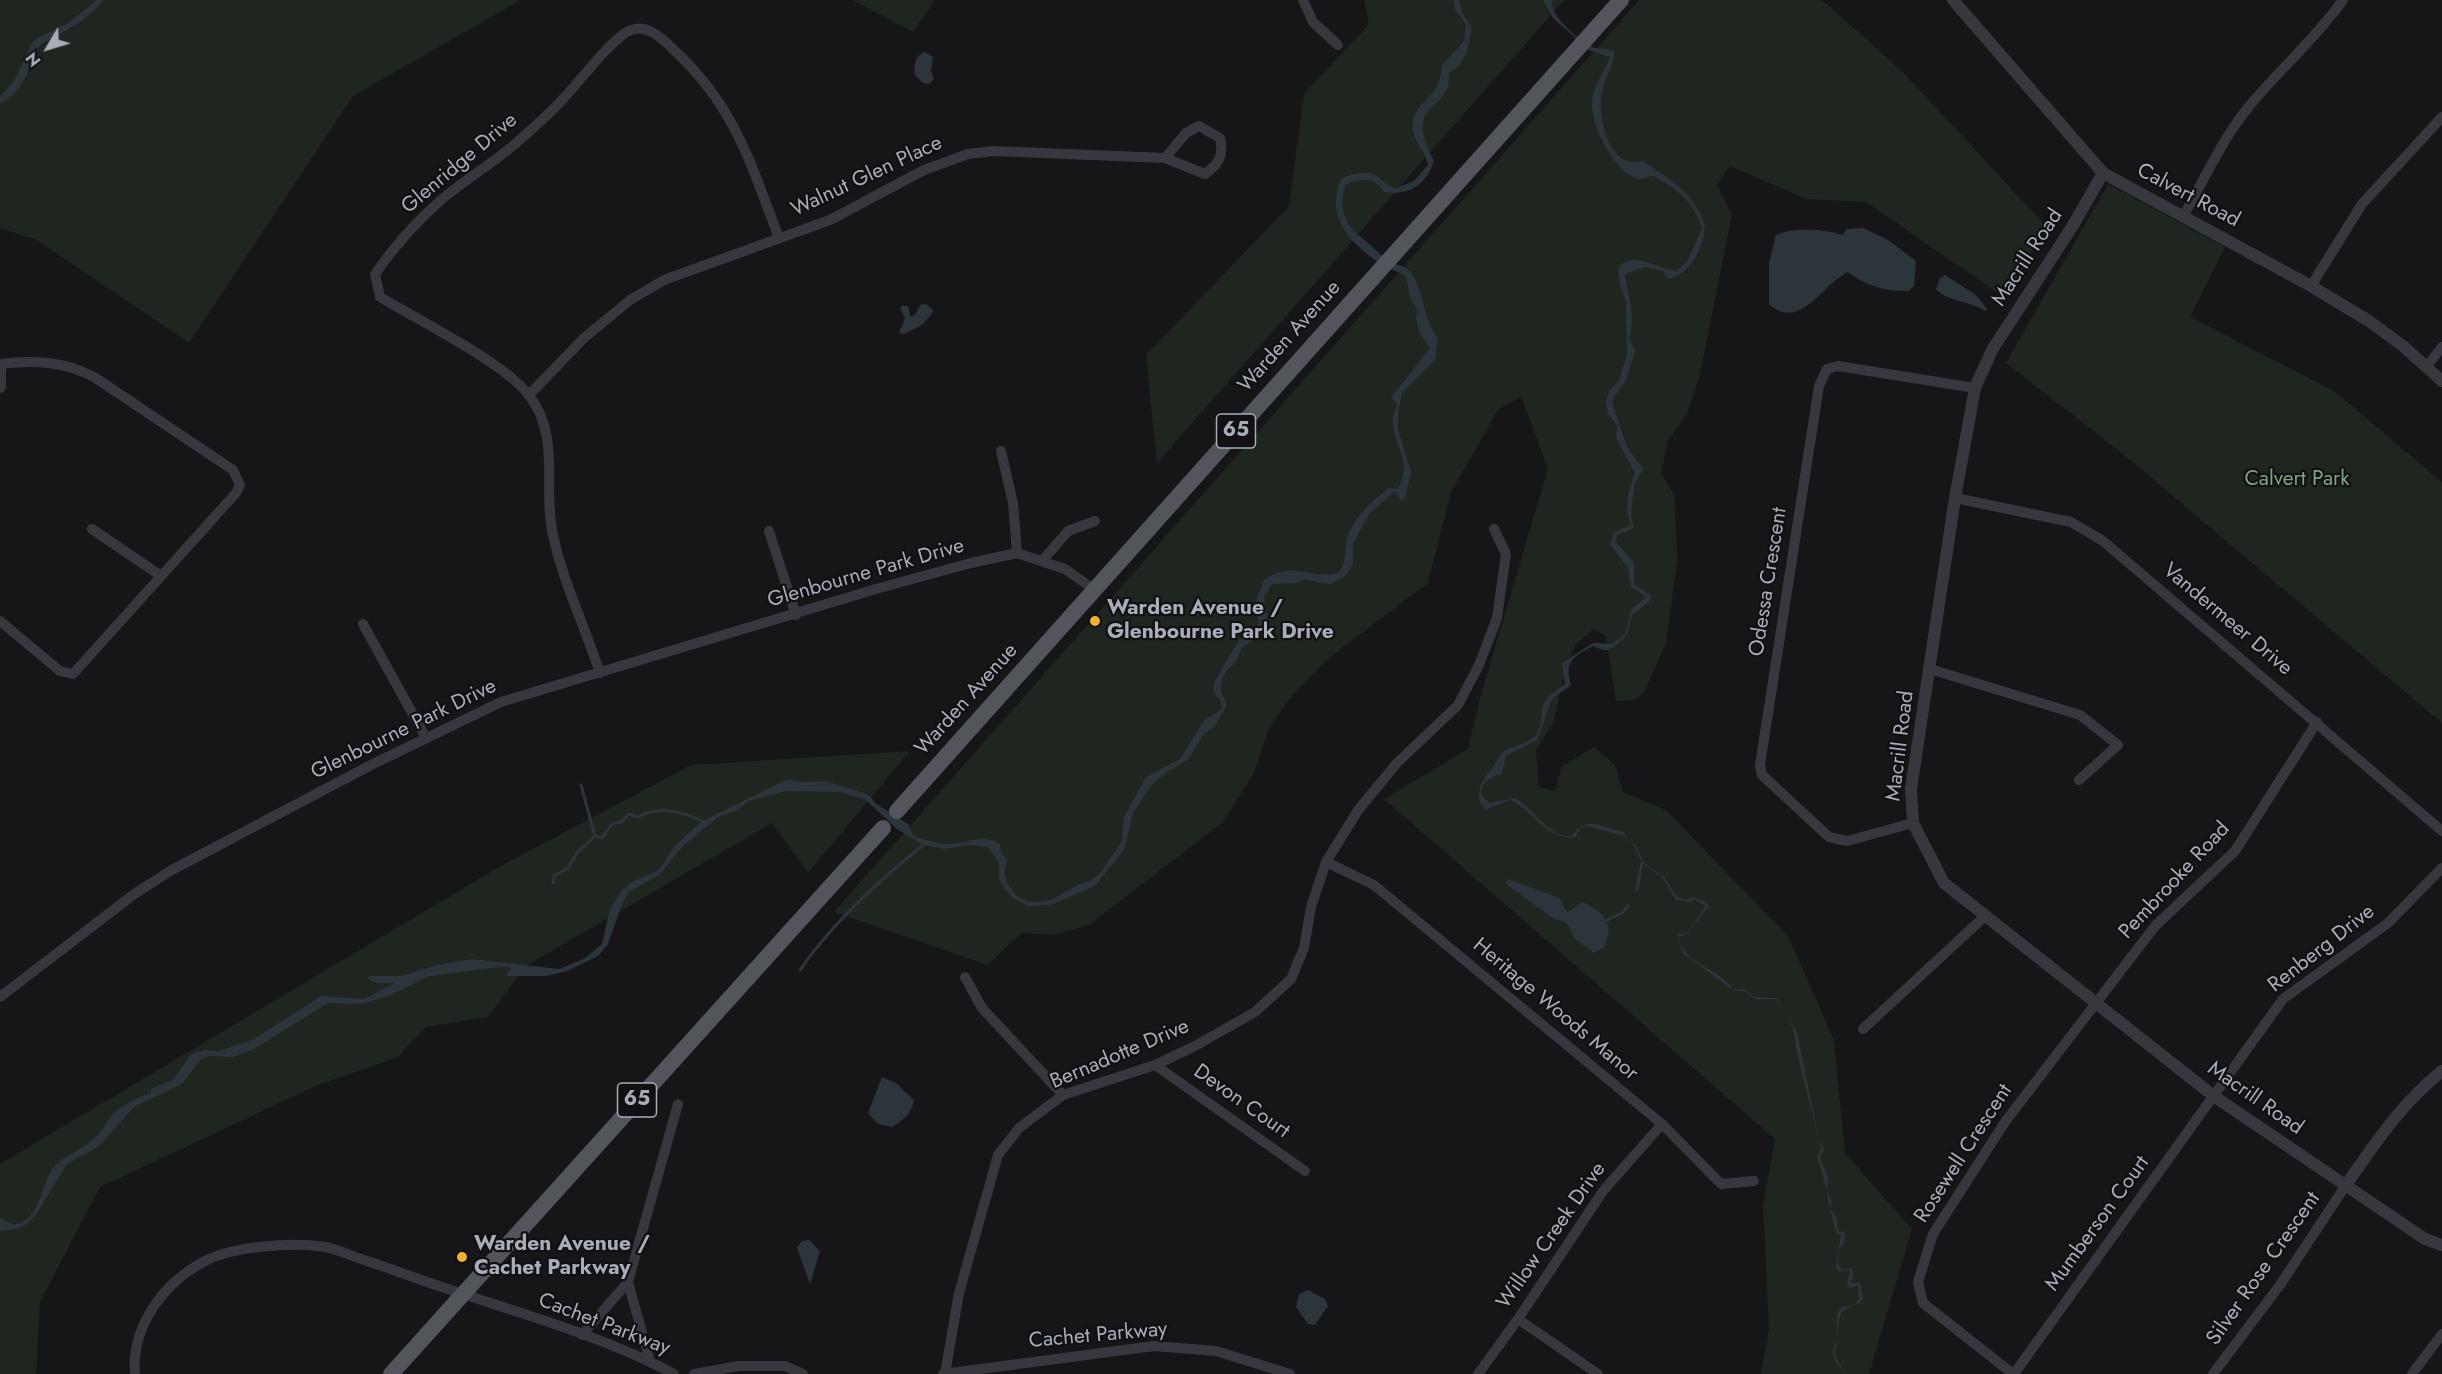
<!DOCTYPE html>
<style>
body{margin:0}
#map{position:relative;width:2442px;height:1374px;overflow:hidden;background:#161618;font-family:Jost,sans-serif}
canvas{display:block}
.north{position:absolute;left:18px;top:18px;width:60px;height:60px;-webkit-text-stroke:4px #111113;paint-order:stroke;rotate:232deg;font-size:16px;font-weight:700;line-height:24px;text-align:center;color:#a8adb8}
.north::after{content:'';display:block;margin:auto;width:21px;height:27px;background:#a8adb8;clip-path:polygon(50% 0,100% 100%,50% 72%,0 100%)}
</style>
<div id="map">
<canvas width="2442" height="1374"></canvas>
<div class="north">N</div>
</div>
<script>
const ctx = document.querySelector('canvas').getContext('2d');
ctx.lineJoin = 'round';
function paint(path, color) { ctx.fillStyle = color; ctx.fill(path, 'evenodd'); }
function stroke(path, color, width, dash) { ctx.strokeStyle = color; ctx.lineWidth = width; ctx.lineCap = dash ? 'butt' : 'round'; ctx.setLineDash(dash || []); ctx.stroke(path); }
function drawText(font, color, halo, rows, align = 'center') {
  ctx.font = font + ' Jost,sans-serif'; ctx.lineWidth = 4.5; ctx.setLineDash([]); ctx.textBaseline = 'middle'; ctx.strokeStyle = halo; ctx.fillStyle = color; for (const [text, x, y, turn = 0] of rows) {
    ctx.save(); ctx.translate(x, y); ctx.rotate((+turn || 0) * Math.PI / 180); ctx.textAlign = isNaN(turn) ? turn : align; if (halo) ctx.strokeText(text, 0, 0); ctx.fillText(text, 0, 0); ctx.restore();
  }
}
const green = new Path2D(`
 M 0,0 L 521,0 L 353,96 L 189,343 L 37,240 L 0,228 Z
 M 852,0 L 935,0 L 913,32 Z
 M 1364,0 L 1564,0 L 1157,463 L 1146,355 L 1289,206 L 1304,94 L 1369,24 Z
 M 1639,0 L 1822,0 L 1900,69 L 2046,226 L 2005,298 L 1866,202 L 1806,199 L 1730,166 L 1717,185 L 1732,214 L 1700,374 L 1687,414 L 1668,441 L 1661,473 L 1675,496 L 1677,562 L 1666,644 L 1643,694 L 1633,700 L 1616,701 L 1606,636 L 1594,629 L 1575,645 L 1562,682 L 1554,722 L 1536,750 L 1539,787 L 1555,791 L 1562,766 L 1594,747 L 1615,765 L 1623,792 L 1666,810 L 1788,936 L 1834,1040 L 1845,1153 L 1912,1229 L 1869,1374 L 1761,1374 L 1769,1330 L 1763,1205 L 1775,1139 L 1384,799 L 1468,749 L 1480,698 L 1548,469 L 1521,396 L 1498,410 L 1451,492 L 1428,583 L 1325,661 L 1291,697 L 1269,728 L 1254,773 L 1223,822 L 1089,925 L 1053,935 L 1021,933 L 988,965 L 834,912 Z
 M 2108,184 L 2225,247 L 2190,317 L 2334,391 L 2442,482 L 2442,723 L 2123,454 L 2006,363 Z
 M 910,751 L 808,873 L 772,823 L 526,966 L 488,1017 L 426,1027 L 398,1057 L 318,1085 L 100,1187 L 40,1302 L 36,1374 L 0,1374 L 0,1164 L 499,867 L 691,765 Z`);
const water = new Path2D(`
 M 97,0 L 103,0 C 88,21 63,32 40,45 C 29,66 24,93 0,104 L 0,97 L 16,78 L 31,44 L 37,38 L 67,24 Z
 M 1454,0 L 1459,0 L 1463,14 L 1472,28 C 1468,47 1467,63 1449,73 C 1452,115 1401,97 1434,161 C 1426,185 1409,196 1384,192 C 1375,177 1360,178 1345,185 C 1338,213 1346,226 1368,243 C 1375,249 1382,257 1389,261 C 1398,266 1406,265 1412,274 C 1425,295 1423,319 1438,338 L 1435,360 L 1402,393 L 1398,412 L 1398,430 L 1411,472 L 1405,499 L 1400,500 L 1397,493 L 1394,492 L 1370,513 L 1353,543 L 1353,563 L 1346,576 L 1330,584 L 1305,580 L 1296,583 L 1272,584 L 1264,597 L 1267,617 L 1265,631 L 1241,649 L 1236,662 L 1227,670 L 1222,680 L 1221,692 L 1227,704 L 1215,726 L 1203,735 L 1189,759 L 1164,774 L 1151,786 L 1133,813 L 1125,848 L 1096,885 L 1051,905 L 1028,906 L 1014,899 L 1005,889 L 999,879 L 999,863 L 988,847 L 968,845 L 945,849 L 923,845 L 897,829 L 866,800 L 840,792 L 786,791 L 749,801 L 736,811 L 718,817 L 683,846 L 659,875 L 629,892 L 622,904 L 608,944 L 598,956 L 567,971 L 546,976 L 508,976 L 506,974 L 511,968 L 508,966 L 430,976 L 388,996 L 361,1004 L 328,1003 L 254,1049 L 233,1057 L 209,1056 L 201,1059 L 182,1084 L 134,1107 L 99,1146 L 67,1164 L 37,1213 L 28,1223 L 18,1229 L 0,1231 L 0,1217 C 5,1222 14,1226 21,1223 C 42,1212 42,1182 53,1168 C 63,1156 83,1149 95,1138 C 103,1131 107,1120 115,1112 C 124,1104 139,1097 151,1093 L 151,1089 L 174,1079 L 191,1054 L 204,1050 L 220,1051 L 254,1039 L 321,996 L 365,999 L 394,983 L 376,983 L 367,978 L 370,976 L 401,976 L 437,965 L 472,959 L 559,969 L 584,959 L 602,944 L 610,909 L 622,890 L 632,882 L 659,870 L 674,847 L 702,821 L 788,779 L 801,782 L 826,781 L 869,795 L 875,803 L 909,825 L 913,836 C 920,839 940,844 949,844 C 966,844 983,833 1000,844 L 1001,853 L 1007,859 L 1004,872 L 1007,883 L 1016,895 L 1027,901 L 1038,902 L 1053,899 L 1081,883 L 1089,882 L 1101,872 L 1122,841 L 1124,817 L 1146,777 L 1180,759 L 1204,720 L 1221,710 L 1221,702 L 1213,692 L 1215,681 L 1226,661 L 1239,641 L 1259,624 L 1256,601 L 1264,580 C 1294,559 1308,580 1338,573 C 1348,562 1343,551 1347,538 C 1354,517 1372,501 1389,488 L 1398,489 C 1415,460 1391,446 1393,418 C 1394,412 1397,409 1397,403 L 1391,398 L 1430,348 L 1420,334 L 1416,319 L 1417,309 L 1410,298 L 1406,276 C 1399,271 1391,270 1384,266 C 1353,246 1324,219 1341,179 C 1351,174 1370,169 1380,178 C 1386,184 1389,187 1397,188 L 1414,181 L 1428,165 C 1427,152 1410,140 1413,122 C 1415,101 1441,99 1442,65 C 1450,57 1457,49 1464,41 L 1466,24 L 1455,9 Z
 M 1543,0 L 1559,0 L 1552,1 C 1552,19 1577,38 1591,46 C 1598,51 1607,46 1614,52 C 1614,65 1606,75 1603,88 C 1597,108 1604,145 1621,158 C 1628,163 1636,162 1643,161 C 1669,178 1697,196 1705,226 C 1703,248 1691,275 1667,279 L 1663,271 L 1644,267 L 1626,274 L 1625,277 C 1629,297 1636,318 1629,338 L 1635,351 L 1625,382 L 1614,397 L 1612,403 L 1627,447 L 1643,469 L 1634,485 L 1631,516 L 1634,528 L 1617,535 L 1615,541 L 1634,563 L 1634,584 L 1650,595 L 1650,601 L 1632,615 L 1626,637 C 1619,641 1612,652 1603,650 C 1599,649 1596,647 1593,646 C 1573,657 1564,661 1571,685 L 1552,699 L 1537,740 L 1506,756 L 1502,774 C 1491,777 1481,781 1481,794 L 1490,803 L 1516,798 C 1534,809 1550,839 1572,836 C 1590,813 1601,829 1624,832 L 1628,841 L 1636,846 L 1644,863 L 1664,877 L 1677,897 L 1685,900 L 1693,897 L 1704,901 L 1709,906 L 1686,935 L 1679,936 C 1681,964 1721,968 1733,990 L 1745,989 L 1754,997 L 1776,998 L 1797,1033 L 1819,1140 L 1824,1148 L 1820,1158 L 1828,1178 L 1827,1189 L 1832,1203 L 1830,1208 L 1836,1217 L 1838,1231 L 1844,1232 L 1845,1240 L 1839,1250 L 1838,1265 L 1844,1270 L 1852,1268 L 1853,1277 L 1851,1283 L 1860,1283 L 1863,1300 C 1856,1306 1848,1307 1842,1312 C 1837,1316 1838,1346 1835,1355 L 1845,1374 L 1834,1360 L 1833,1350 L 1837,1340 L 1837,1314 L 1842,1307 L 1854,1306 L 1859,1299 L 1858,1285 L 1850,1288 L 1847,1284 L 1850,1270 L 1838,1271 L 1836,1267 L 1841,1235 L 1837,1234 C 1828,1208 1828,1184 1817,1158 L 1821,1148 L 1796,1049 C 1797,1029 1786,1014 1775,999 L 1755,999 L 1745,991 L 1734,991 L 1683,953 L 1677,934 L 1686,934 L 1706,906 L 1694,899 L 1690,902 L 1676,900 L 1662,877 L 1642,863 L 1634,846 L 1624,836 L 1587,826 L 1581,828 L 1574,838 C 1541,837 1536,811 1510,800 L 1485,810 C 1473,796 1481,781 1491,770 C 1496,764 1498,756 1505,751 C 1513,746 1526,744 1534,737 C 1545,726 1538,710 1547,698 C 1551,693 1560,688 1565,684 L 1562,663 L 1593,643 L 1611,644 L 1625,635 L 1631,610 L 1646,597 L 1631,587 L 1628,568 L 1610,544 L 1614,532 L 1631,525 C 1624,507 1628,490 1635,473 L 1616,438 L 1617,425 L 1608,414 L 1606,402 L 1609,391 L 1619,381 L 1627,354 L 1626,302 L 1620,284 L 1618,268 C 1633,250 1658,269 1676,271 L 1687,262 L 1702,228 C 1694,202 1678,189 1653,176 C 1647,176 1642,181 1636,178 C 1613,171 1586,118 1593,95 C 1596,84 1605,69 1610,57 L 1589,50 L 1553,18 Z
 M 925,52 L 933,57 L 931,71 L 934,79 L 929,84 L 923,83 L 915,75 C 914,66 914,56 925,52 Z
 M 1863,228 L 1888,240 L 1916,261 L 1914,286 L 1909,291 C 1888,292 1865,286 1848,272 C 1821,285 1800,332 1769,304 L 1769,263 L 1776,235 C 1791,227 1827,229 1842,235 L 1847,229 Z
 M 1945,275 L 1976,295 L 1987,309 L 1985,311 C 1971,301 1947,302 1936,289 L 1940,278 Z
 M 926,304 L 934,311 L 922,325 L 904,334 L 899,333 L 905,318 L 900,309 L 902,306 L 908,306 L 911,317 L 915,315 L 920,305 Z
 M 1508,879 L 1560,898 L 1567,913 L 1582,902 C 1603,911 1616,923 1604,947 L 1594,953 L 1575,939 L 1566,922 L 1554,919 L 1506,884 Z
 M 882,1077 L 896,1083 L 914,1100 C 912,1113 903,1121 892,1127 L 878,1124 L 868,1113 Z
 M 809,1240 L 820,1251 L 810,1284 L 797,1248 L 802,1241 Z
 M 1308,1290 L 1325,1299 L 1328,1306 L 1315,1325 L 1308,1324 L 1296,1307 L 1299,1294 Z`);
const stream = new Path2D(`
 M 581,785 L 595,836
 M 553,883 L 554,876 L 568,868 L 577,853 L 595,836 L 602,838 L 612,824 L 621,822 L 629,814 L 638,817 C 659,805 682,811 702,821
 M 1637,889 L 1642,863
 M 1607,920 L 1622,913 L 1628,906
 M 800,970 C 834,921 877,883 923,845`);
const minor = new Path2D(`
 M 1303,0 L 1313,22 L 1338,45
 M 2184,215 C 2205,178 2223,137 2251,104 C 2281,68 2316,38 2343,0
 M 2311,286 L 2362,204 L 2442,117
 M 0,364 C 33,360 64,361 94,377 L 233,470 L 240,485 L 236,493 L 73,674 L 60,671 L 0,621
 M 2426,367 L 2442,347
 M 529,395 L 584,338 L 630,300 L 664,280 L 830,220 L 924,170 L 968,154 L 993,151 L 1165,158 L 1205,174 C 1219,164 1224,155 1220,138 L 1199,126 L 1186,133 L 1165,158
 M 1001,451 L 1013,503 L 1017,553
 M 1955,498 L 2071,522 L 2103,541 L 2442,831
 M 92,529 L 161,576
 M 769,531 L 796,615
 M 1042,561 L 1068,531 L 1095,521
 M 363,624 L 426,738
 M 1930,669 L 2080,715 L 2118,745 L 2079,780
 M 600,673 C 585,627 563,582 553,535 C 542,487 562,437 528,394 C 503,362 418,320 380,297 L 375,274 C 393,248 417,221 441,200 C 468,177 499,160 524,136 C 538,124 552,111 564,98 C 579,82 613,37 631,30 C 647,24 662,38 673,49 C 735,106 750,162 779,238
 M 1913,823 L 1847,841 L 1829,837 L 1762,775 L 1760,765 L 1819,386 L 1827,369 L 1838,366 L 1975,388
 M 1326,862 L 1374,885 L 1662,1124 L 1721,1184 L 1754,1181
 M 965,977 L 982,1008 L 1063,1095
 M 0,997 L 133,895 L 170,871 L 371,765 L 501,702 L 876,589 L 971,563 L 1017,553 L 1065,569 L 1095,590
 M 1863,1029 L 1984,917
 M 1155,1065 L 1305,1171
 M 628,1282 L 678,1104
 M 1518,1319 L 1598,1374
 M 582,1335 L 628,1282 L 650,1361
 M 135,1374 C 131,1327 163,1283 205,1261 C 234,1246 292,1242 325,1247 C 338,1249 351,1256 364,1260 C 391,1269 418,1279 445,1288 C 522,1314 603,1336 674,1374
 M 694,1374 L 739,1366 L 785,1366 L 803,1374
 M 943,1374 L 1154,1346 L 1216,1351 L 1290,1374
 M 945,1374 L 959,1293 L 998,1155 L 1019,1128 L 1063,1095 L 1155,1065 L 1195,1046 L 1255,1012 L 1291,979 L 1304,948 L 1311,907 L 1326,862 L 1359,809 L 1397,763 L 1458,705 L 1479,665 L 1497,618 L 1506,554 L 1494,529
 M 1478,1374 L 1518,1319 L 1603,1191 L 1662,1124
 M 2013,1374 L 1923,1303 L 1918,1282 L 1933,1234 L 2005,1122 L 2155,926 L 2235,851 L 2317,722
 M 2014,1374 L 2283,999 L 2388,923 L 2442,868
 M 2213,1374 L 2280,1285 L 2346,1185
 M 2412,1374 L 2442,1334`);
const tertiary = new Path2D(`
 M 1953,0 L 2103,173 L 2311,286 L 2369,321 L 2403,346 L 2442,381
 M 2103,173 L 2072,227 L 1992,350 L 1975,388 L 1955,498 L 1911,789 L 1913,823 L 1944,883 L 2215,1097 L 2425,1239 L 2442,1245
 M 0,368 L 0,387
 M 2346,1185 C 2377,1141 2399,1106 2442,1071`);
const primary = new Path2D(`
 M 897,811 L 1621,0
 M 391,1374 L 883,828`);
const markers = [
 [1095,621,6,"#f2b134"],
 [462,1257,6,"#f2b134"]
];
const shields = [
 [1236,431,39],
 [637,1100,39]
];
const shieldNames = [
 ["65",1236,431],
 ["65",637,1100]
];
const streetNames = [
 ["Glenridge Drive",460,164,-40],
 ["Walnut Glen Place",867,177,-25],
 ["Calvert Road",2188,196,28],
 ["Macrill Road",2028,258,-57],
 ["Warden Avenue",1290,337,-48],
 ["Glenbourne Park Drive",866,574,-16],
 ["Odessa Crescent",1769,582,-81],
 ["Vandermeer Drive",2227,620,40],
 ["Warden Avenue",967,700,-48],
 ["Glenbourne Park Drive",404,730,-26],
 ["Macrill Road",1901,746,-83],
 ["Pembrooke Road",2175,881,-47],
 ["Renberg Drive",2322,949,-38],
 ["Heritage Woods Manor",1555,1010,40],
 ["Bernadotte Drive",1120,1055,-23],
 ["Macrill Road",2255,1099,35],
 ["Devon Court",1241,1102,35],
 ["Rosewell Crescent",1964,1154,-57],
 ["Mumberson Court",2098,1224,-54],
 ["Willow Creek Drive",1552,1236,-55],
 ["Silver Rose Crescent",2264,1269,-55],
 ["Cachet Parkway",604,1325,21],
 ["Cachet Parkway",1098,1336,-5]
];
const parkNames = [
 ["Calvert Park",2297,480]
];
const poiNames = [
 ["Warden Avenue /",1107,609],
 ["Glenbourne Park Drive",1107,633],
 ["Warden Avenue /",474,1245],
 ["Cachet Parkway",474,1269]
];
paint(green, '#1e261f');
paint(water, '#2c353c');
stroke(stream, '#2c353c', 3);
stroke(minor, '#37383d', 10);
stroke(tertiary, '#37383d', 12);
stroke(primary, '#53555c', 16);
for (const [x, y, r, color] of markers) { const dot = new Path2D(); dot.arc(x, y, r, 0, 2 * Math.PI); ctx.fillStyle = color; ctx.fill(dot); stroke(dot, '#111113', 2); }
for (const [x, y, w] of shields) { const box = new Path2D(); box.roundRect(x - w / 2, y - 17, w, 34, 4.5); ctx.fillStyle = '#111113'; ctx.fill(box); stroke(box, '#a8adb8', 1.5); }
drawText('bold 20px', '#a8adb8', null, shieldNames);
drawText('21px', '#a8adb8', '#111113', streetNames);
drawText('21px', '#7fa381', '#111113', parkNames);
drawText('bold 21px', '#a8adb8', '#111113', poiNames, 'left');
</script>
